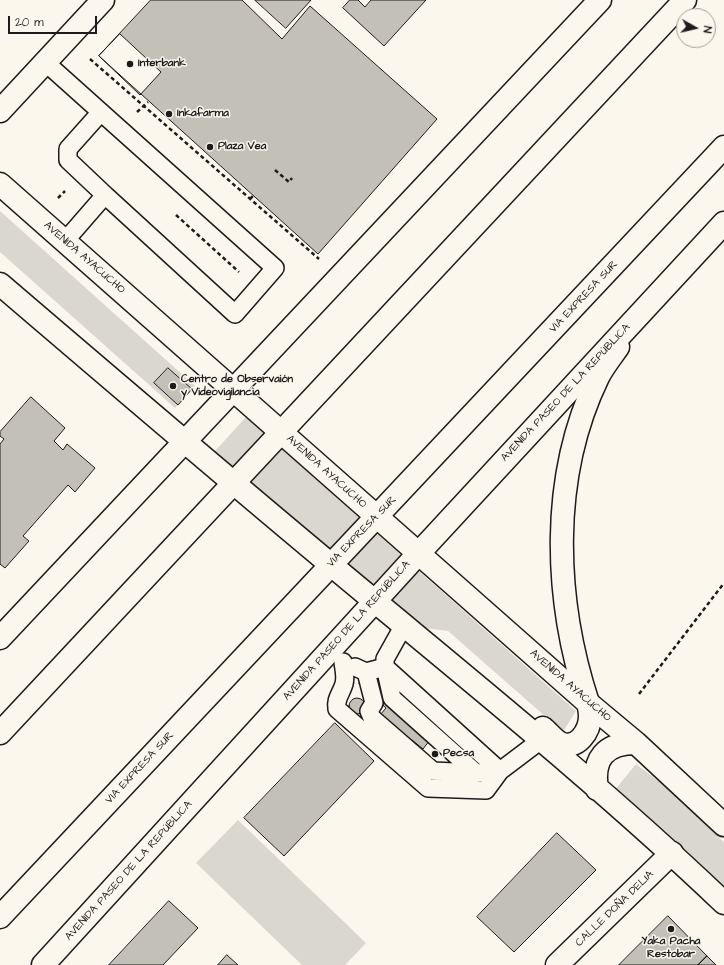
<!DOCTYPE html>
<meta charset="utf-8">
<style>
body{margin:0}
#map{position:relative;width:724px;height:965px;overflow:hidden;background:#fbf7ec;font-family:"Architects Daughter",sans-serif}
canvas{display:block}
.north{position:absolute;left:676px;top:8px;width:40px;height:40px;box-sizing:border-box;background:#fbf7ec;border:1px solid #a29f99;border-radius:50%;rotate:98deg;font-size:11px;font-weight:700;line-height:16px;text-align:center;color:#1c1c1c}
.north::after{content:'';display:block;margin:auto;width:14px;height:18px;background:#1c1c1c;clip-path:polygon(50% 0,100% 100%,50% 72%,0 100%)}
.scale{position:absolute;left:8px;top:16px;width:89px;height:18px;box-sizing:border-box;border:2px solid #1c1c1c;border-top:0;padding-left:5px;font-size:12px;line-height:14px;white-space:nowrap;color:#1c1c1c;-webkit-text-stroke:3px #fbf7ec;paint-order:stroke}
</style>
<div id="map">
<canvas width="724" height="965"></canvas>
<div class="north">N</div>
<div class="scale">20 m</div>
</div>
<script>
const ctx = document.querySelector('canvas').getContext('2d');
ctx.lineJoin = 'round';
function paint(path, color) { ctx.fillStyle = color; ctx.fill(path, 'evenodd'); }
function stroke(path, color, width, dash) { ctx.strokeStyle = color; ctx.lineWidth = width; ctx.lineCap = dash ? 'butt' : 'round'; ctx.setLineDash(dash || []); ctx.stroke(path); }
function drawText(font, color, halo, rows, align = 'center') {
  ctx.font = font + ' "Architects Daughter",sans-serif'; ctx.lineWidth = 3; ctx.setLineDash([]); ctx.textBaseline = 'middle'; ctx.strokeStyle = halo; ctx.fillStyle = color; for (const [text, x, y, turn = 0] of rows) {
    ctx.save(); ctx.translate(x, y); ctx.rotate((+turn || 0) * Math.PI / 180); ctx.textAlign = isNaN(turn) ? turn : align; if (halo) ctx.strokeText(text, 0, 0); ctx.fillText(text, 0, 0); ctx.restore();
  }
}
const green = new Path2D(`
 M 0,211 L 195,386 L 192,389 L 168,368 L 154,383 L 178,405 L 175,408 L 0,252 Z
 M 246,417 L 576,711 L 563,732 L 448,631 L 424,628 L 215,451 Z
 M 636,764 L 665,786 L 724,842 L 724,892 L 614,791 Z
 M 238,820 L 366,943 L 345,965 L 302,965 L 196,863 Z`);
const building = new Path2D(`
 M 151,0 L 242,0 L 282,39 L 310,6 L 437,119 L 318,254 L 99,56 Z
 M 255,0 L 311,0 L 286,28 Z
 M 350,0 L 358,0 L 365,7 L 371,0 L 426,0 L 384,46 L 343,8 Z
 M 120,34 L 161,72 L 140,95 L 99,56 Z
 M 168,368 L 192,389 L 178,405 L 154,383 Z
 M 31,397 L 65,428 L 54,441 L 63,450 L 67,444 L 95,468 L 75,492 L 68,485 L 23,536 L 29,541 L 5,568 L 0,564 L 0,444 L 4,439 L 0,436 L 0,432 Z
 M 378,662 L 441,716 L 428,732 L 433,736 L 423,749 L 412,740 L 393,762 L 362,736 L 386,708 L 359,684 Z
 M349 706a8 8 0 1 1 16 0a8 8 0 1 1-16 0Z
 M 335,723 L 374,761 L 284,856 L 244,818 Z
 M 557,833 L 596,870 L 514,952 L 477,917 Z
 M 169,901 L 198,928 L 163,965 L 109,965 Z
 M 668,916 L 707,956 L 698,965 L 619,965 Z
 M 227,955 L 238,965 L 218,965 Z
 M 707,956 L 716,965 L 698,965 Z`);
const path = new Path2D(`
 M 90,59 L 319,259
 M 137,112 L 148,102
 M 275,170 L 289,182 L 292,178
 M 58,198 L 65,191
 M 250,199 L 253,196
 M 176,215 L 239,272
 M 639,694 L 724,583`);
const lane = new Path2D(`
 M 45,62 L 275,268 L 235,314 L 105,195 L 65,241
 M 101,112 L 68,149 L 68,160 L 105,195
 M 404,625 L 385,659 L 385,667 L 392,698 L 476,773 L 500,771 L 541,740
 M 343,662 C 344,670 346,677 344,684 C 341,694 335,699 337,709 L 428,788 L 486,790 L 500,771 L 385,667 L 366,672
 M 355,667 L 366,672 L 374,703 L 369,711 L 372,718 L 433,771 L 476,773`);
const street = new Path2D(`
 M 588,703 C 554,599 549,478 598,377 C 603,367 611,357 618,347
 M 557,965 L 672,853`);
const secondary = new Path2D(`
 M 0,111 L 103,0
 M 0,184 L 588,703 L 636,743 L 724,825
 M 0,284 C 125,391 250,498 377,603 C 494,700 613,797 724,903
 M 543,728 C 548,732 554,740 560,743 C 577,751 590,731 590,716 C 590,712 589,707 588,703
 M 597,789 C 592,759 605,743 636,743`);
const primary = new Path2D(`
 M 0,638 L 600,0
 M 43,965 L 418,554 L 724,223`);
const highway = new Path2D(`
 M 0,733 L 685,0
 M 0,917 L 724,147`);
const markers = [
 [130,64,4,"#1c1c1c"],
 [169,114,4,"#1c1c1c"],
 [210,147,4,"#1c1c1c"],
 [173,386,4,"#1c1c1c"],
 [435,754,4,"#1c1c1c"],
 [671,929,4,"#1c1c1c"]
];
const poiNames = [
 ["Interbank",138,64],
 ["Inkafarma",177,114],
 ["Plaza Vea",218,147],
 ["Centro de Observaión",181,380],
 ["y Videovigilancia",181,393],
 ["Pecsa",443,754],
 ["Yaka Pacha",671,942,"center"],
 ["Restobar",671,955,"center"]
];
const streetNames = [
 ["AVENIDA AYACUCHO",84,258,41],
 ["VIA EXPRESA SUR",584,297,-47],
 ["AVENIDA PASEO DE LA REPÚBLICA",566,393,-47],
 ["AVENIDA AYACUCHO",326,472,42],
 ["VIA EXPRESA SUR",362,532,-46],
 ["AVENIDA PASEO DE LA REPÚBLICA",347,631,-48],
 ["AVENIDA AYACUCHO",570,686,41],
 ["VIA EXPRESA SUR",140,768,-47],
 ["AVENIDA PASEO DE LA REPÚBLICA",129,871,-48],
 ["CALLE DOÑA DELIA",615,909,-44]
];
paint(green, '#dad7ce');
paint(building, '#c3c0b8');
stroke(building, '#1c1c1c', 1);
stroke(lane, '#1c1c1c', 20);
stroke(street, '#1c1c1c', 25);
stroke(secondary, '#1c1c1c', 25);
stroke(primary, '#1c1c1c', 25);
stroke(highway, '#1c1c1c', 25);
stroke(path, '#1c1c1c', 2.5, [4, 3]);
stroke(lane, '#fbf7ec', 17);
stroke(street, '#fbf7ec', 22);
stroke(secondary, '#fbf7ec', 22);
stroke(primary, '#fbf7ec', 22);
stroke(highway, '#fbf7ec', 22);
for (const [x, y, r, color] of markers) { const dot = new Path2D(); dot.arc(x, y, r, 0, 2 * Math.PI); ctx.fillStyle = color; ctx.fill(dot); stroke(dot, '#fbf7ec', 1.5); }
drawText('bold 11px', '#1c1c1c', '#fbf7ec', poiNames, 'left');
drawText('11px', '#1c1c1c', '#fbf7ec', streetNames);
</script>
